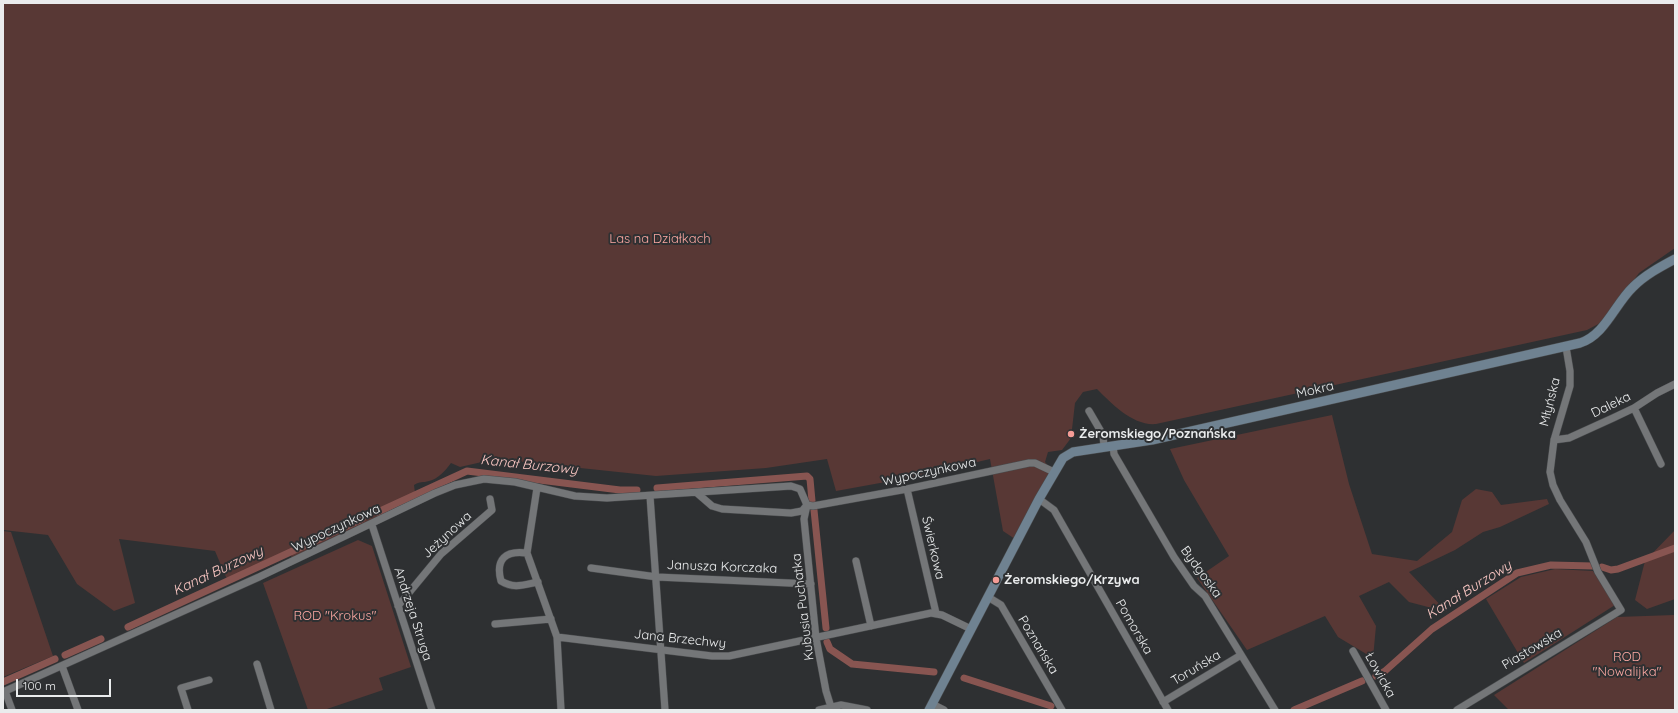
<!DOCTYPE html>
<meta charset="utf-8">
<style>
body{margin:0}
#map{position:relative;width:1678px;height:713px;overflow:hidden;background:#2e3032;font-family:Quicksand,sans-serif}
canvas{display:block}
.frame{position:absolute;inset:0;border:4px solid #eaeced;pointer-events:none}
.scale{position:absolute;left:16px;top:679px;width:95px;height:18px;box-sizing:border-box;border:2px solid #eaeced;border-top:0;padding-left:5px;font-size:12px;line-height:14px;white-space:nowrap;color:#eaeced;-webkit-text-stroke:3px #2e3032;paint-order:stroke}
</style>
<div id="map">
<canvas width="1678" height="713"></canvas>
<div class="frame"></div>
<div class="scale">100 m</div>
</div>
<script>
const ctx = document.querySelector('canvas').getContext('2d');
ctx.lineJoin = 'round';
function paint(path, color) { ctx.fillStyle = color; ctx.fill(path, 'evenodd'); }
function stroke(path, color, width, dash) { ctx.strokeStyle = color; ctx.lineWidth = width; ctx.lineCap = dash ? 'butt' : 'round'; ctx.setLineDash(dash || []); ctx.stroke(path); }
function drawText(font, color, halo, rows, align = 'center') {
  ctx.font = font + ' Quicksand,sans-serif'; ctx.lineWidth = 4; ctx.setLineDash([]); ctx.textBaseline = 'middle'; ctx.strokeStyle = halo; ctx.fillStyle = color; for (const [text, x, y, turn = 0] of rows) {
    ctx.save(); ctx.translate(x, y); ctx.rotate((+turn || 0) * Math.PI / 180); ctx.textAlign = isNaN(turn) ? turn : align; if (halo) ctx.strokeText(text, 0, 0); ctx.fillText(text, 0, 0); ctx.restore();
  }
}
const green = new Path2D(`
 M 3,3 L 1675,3 L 1675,248 L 1639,273 L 1604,321 L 1587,330 L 1156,424 C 1133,426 1112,404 1097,389 L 1083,392 L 1075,403 L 1071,438 L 1062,450 L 1048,452 L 1045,462 L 1051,469 L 1015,539 L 1003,531 L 990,459 L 913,477 L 836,491 L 827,459 L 766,468 L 656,476 L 495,459 L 460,467 L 451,463 C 445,471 438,479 429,481 C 423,483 420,481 414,485 L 415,493 L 386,507 L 391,512 L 291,558 L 293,549 L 287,556 L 231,583 L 226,577 L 215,551 L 119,539 L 135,603 L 114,611 L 77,584 L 48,535 L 3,530 Z
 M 1332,415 L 1349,484 L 1372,554 L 1417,561 L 1452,532 L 1462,500 L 1476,489 L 1492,492 L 1501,505 L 1547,499 L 1549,504 L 1500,527 L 1483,532 L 1455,550 L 1409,572 L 1447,612 L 1409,602 L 1389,582 L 1359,596 L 1376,626 L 1373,658 L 1338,637 L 1325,616 L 1247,650 L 1197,578 L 1229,556 L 1184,480 L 1170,449 Z
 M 1675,530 L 1675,599 L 1647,609 L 1635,600 L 1645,561 Z
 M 3,531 L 11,532 L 53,656 L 3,677 Z
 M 358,540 L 372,546 L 411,667 L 379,678 L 383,690 L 324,710 L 308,710 L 263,583 Z
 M 1555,569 L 1593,571 L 1615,605 L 1524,663 L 1486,599 L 1521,577 Z
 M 1675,606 L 1675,710 L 1509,710 L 1494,695 L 1617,617 L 1674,615 Z`);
const canal = new Path2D(`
 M 657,488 L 807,476 L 810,479 L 812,501
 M 814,510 L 826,628
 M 378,512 L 467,471 L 620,490 L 637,490
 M 1602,567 L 1611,570 L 1618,569 L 1675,548
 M 128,627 L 362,519
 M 827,642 L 830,649 L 852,664 L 934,672
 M 65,655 L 101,639
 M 1376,676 L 1385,671 L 1432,629 L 1517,573 L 1551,565 L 1593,566
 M 964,678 L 1051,706
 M 3,682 L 55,659
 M 1294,710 L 1362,681`);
const street = new Path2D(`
 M 1634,408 L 1661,464
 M 1089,411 L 1103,435 L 1104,447
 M 1554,440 L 1569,438 L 1613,418 L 1634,408 L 1657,393 L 1675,384
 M 1113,446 L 1114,454 L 1174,557 L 1194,586 L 1205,596 L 1275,710
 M 537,488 L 527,553 L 557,637 L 561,710
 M 907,489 L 936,613
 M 697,493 L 712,506 L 722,509 L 791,513 L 802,511 L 807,505
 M 650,496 L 665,710
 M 1039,499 L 1054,510 L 1168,710
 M 807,505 L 804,519 L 816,638 L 826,691 L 831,707
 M 372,525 L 432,710
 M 527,553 C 506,550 495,559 501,581 C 514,589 523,585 538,582
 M 856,561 L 871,626
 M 591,568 L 657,577 L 811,584
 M 988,597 L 1001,605 L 1062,710
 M 398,606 L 441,554 L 492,510 L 490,499
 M 495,624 L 551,619
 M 557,637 L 712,656 L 729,656 L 931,613 L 942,615 L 971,629
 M 1353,651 L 1386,710
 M 257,664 L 271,710
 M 62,666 L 78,710
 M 5,691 L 12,710
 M 3,692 L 259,577 L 435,493 L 455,485 L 484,479 L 515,482 L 575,496 L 607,498 L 791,486 L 800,489 L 807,505 L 813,506 L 907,489 L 1029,463 L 1035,463 L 1054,472
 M 1163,702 L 1241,655
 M 932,704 L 944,710
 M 188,710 L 181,688 L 209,680
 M 819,710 L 841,705 L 867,710
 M 1457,710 L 1621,610 L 1598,572 L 1586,542 L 1560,500 L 1553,485 L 1550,472 L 1554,440 L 1570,386 L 1570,371 L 1566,347`);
const secondary = new Path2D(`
 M 929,710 L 1039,499 L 1063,458 L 1073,452 L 1152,440 L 1580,343 C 1605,335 1615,304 1633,287 C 1645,275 1660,267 1675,259`);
const markers = [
 [1071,434,4,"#f59c96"],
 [996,580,4,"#f59c96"]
];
const parkNames = [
 ["Las na Działkach",660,239],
 ["ROD \"Krokus\"",335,616],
 ["ROD",1627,657],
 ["\"Nowalijka\"",1627,672]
];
const streetNames = [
 ["Mokra",1315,390,-13],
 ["Młyńska",1550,402,-76],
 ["Daleka",1611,405,-26],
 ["Wypoczynkowa",929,472,-12],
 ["Wypoczynkowa",336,528,-25],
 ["Jeżynowa",447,535,-43],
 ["Świerkowa",933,548,77],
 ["Janusza Korczaka",722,567,2],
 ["Bydgoska",1201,572,54],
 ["Kubusia Puchatka",803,607,-97],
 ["Andrzeja Struga",413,614,72],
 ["Pomorska",1134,627,60],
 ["Jana Brzechwy",680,639,6],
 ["Poznańska",1038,645,59],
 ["Piastowska",1532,649,-31],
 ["Toruńska",1196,668,-31],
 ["Łowicka",1380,675,61]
];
const poiNames = [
 ["Żeromskiego/Poznańska",1079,434],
 ["Żeromskiego/Krzywa",1004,580]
];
const waterNames = [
 ["Kanał Burzowy",529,465,6],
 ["Kanał Burzowy",218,571,-25],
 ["Kanał Burzowy",1469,590,-32]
];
paint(green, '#583835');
stroke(canal, '#885551', 7);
stroke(street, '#494b4d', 8);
stroke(secondary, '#494b4d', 10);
stroke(street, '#747678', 7);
stroke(secondary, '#6f8291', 9);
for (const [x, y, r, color] of markers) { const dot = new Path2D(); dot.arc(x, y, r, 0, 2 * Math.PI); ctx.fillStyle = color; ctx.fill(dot); stroke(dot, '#2e3032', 1.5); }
drawText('13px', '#fca8a2', '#2e3032', parkNames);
drawText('13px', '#eaeced', '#2e3032', streetNames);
drawText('bold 13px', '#eaeced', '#2e3032', poiNames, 'left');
drawText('italic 14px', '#fcc8c4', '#2e3032', waterNames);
</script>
